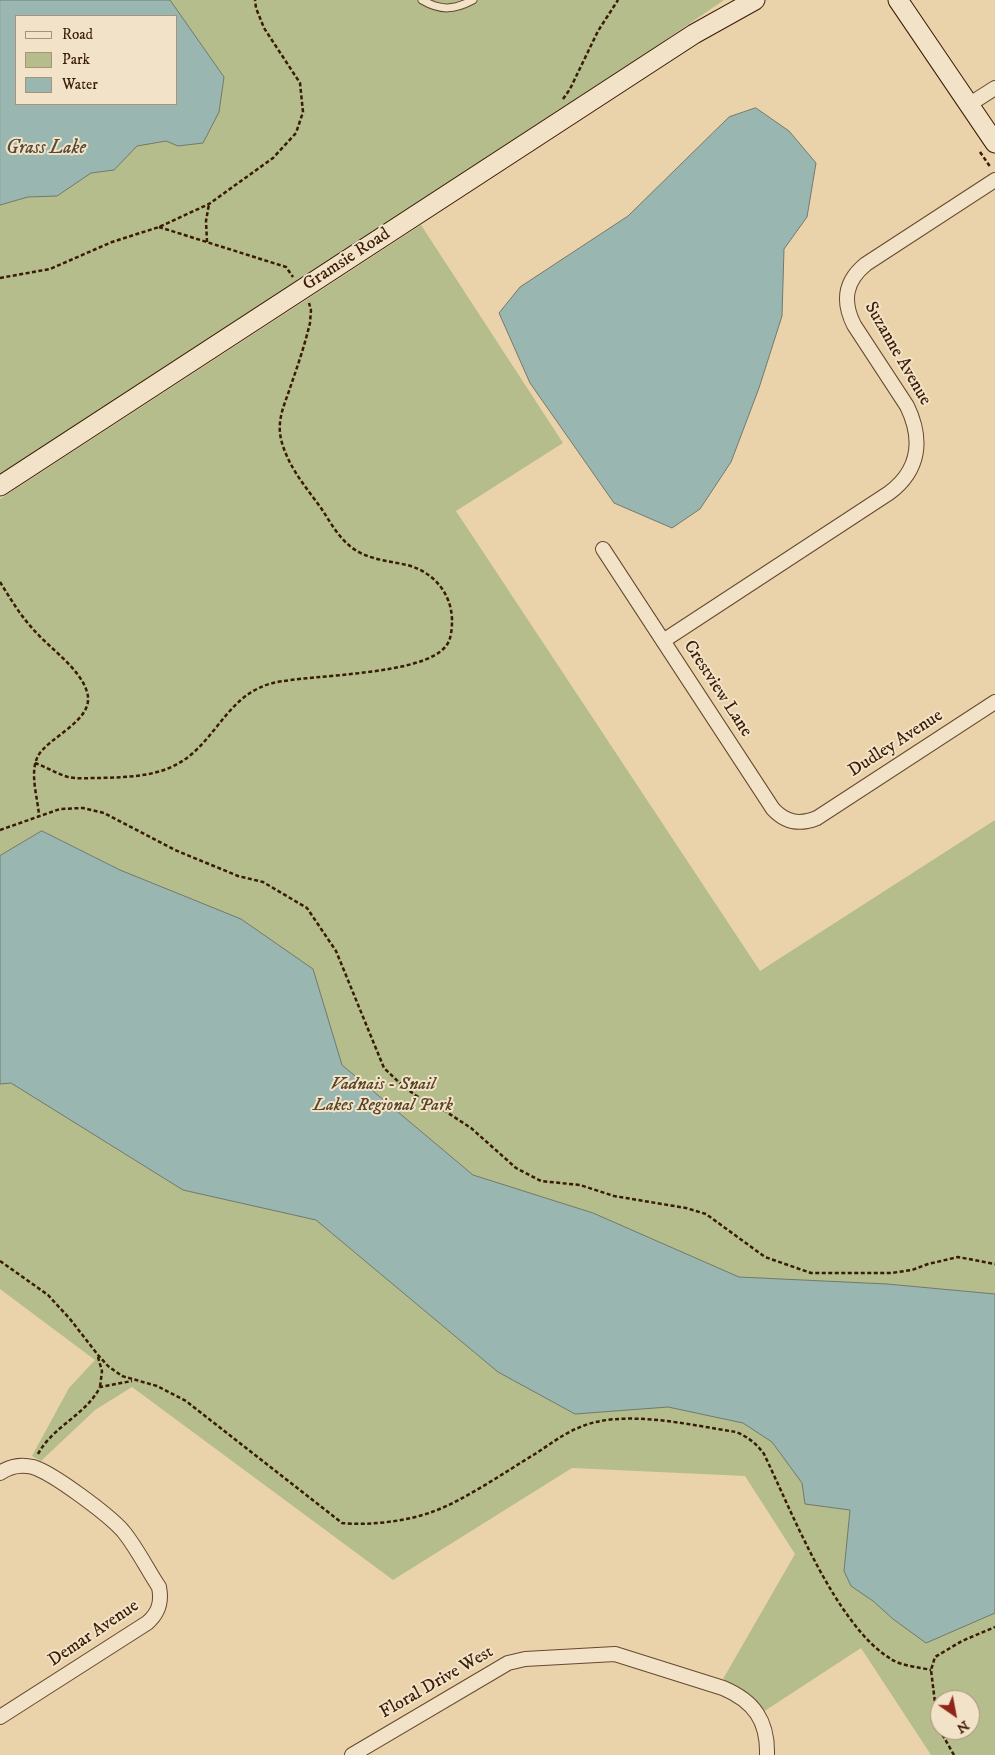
<!DOCTYPE html>
<style>
body{margin:0}
#map{position:relative;width:995px;height:1755px;overflow:hidden;background:#ead3ab;font-family:"IM FELL DW Pica",serif}
canvas{display:block}
.legend{position:absolute;left:15px;top:15px;width:162px;height:90px;box-sizing:border-box;background:#f1e2c8;border:1px solid #a8927a;margin:0;padding:6px 9px;list-style:none;font-size:15px;color:#3a1b05}
.legend li{display:flex;align-items:center;gap:10px;height:25px}
.legend b{width:25px;border:1px solid #a8927a}
.north{position:absolute;left:930px;top:1690px;width:50px;height:50px;box-sizing:border-box;background:#f1e2c8;border:1px solid #a8927a;border-radius:50%;rotate:147deg;font-size:14px;font-weight:700;line-height:20px;text-align:center;color:#3a1b05}
.north::after{content:'';display:block;margin:auto;width:18px;height:22px;background:#8f2418;clip-path:polygon(50% 0,100% 100%,50% 72%,0 100%)}
</style>
<div id="map">
<canvas width="995" height="1755"></canvas>
<ul class="legend">
<li><b style="height:6px;background:#f1e2c8"></b>Road</li>
<li><b style="height:14px;background:#b4bd8b"></b>Park</li>
<li><b style="height:14px;background:#99b7b0"></b>Water</li>
</ul>
<div class="north">N</div>
</div>
<script>
const ctx = document.querySelector('canvas').getContext('2d');
ctx.lineJoin = 'round';
function paint(path, color) { ctx.fillStyle = color; ctx.fill(path, 'evenodd'); }
function stroke(path, color, width, dash) { ctx.strokeStyle = color; ctx.lineWidth = width; ctx.lineCap = dash ? 'butt' : 'round'; ctx.setLineDash(dash || []); ctx.stroke(path); }
function drawText(font, color, halo, rows, align = 'center') {
  ctx.font = font + ' "IM FELL DW Pica",serif'; ctx.lineWidth = 4; ctx.setLineDash([]); ctx.textBaseline = 'middle'; ctx.strokeStyle = halo; ctx.fillStyle = color; for (const [text, x, y, turn = 0] of rows) {
    ctx.save(); ctx.translate(x, y); ctx.rotate((+turn || 0) * Math.PI / 180); ctx.textAlign = isNaN(turn) ? turn : align; if (halo) ctx.strokeText(text, 0, 0); ctx.fillText(text, 0, 0); ctx.restore();
  }
}
const green = new Path2D(`
 M 0,0 L 724,0 L 604,82 L 0,475 ZM 16,16 L 176,16 L 176,104 L 16,104 Z
 M 421,225 L 563,443 L 456,511 L 760,971 L 995,820 L 995,1755 L 931,1755 L 861,1648 L 763,1712 L 746,1693 L 723,1679 L 795,1554 L 745,1476 L 572,1468 L 393,1580 L 132,1387 L 95,1410 L 41,1461 L 32,1456 L 69,1388 L 95,1360 L 0,1289 L 0,499 ZM 940,1700 L 970,1700 L 970,1730 L 940,1730 Z`);
const water = new Path2D(`
 M 0,0 L 170,0 L 224,77 L 219,112 L 203,143 L 178,146 L 166,141 L 137,146 L 114,170 L 91,173 L 57,196 L 28,197 L 0,205 ZM 16,16 L 176,16 L 176,104 L 16,104 Z
 M 756,108 L 789,131 L 816,163 L 807,217 L 784,249 L 782,316 L 759,388 L 731,462 L 700,509 L 672,528 L 614,503 L 530,383 L 499,313 L 520,287 L 628,216 L 729,117 Z
 M 42,831 L 120,870 L 241,919 L 313,969 L 342,1065 L 473,1175 L 593,1213 L 739,1277 L 887,1284 L 995,1294 L 995,1613 L 926,1643 L 893,1619 L 873,1601 L 851,1586 L 844,1571 L 850,1510 L 805,1504 L 802,1483 L 772,1442 L 743,1423 L 668,1407 L 575,1414 L 498,1372 L 316,1220 L 183,1190 L 11,1083 L 0,1084 L 0,856 Z`);
const path = new Path2D(`
 M 563,99 L 570,89 L 598,31 L 618,0
 M 980,152 L 991,168
 M 159,227 L 286,267 L 293,277
 M 207,242 L 206,221 L 209,204
 M 0,278 L 50,269 L 112,242 L 159,227 L 209,204 L 273,158 L 296,133 L 303,112 L 300,83 L 264,28 L 256,8 L 255,0
 M 0,582 C 10,598 20,615 33,629 C 49,648 80,668 87,692 C 96,720 48,737 38,756 C 29,773 38,798 39,816
 M 35,763 C 46,767 57,774 68,777 C 77,779 88,778 98,778 C 132,777 166,777 193,753 C 221,728 233,693 273,683 C 312,674 423,676 446,646 C 451,640 452,629 452,621 C 452,594 434,572 407,565 C 390,561 372,560 357,551 C 340,541 331,523 321,508 C 307,489 292,471 284,449 C 281,441 279,432 280,423 C 281,410 287,398 291,385 C 298,365 305,344 310,323 L 311,310 L 309,303
 M 0,830 L 60,809 L 83,808 L 104,813 L 175,850 L 238,876 L 263,882 L 307,908 L 336,951 L 384,1068 L 404,1087 L 421,1099 L 445,1111 L 471,1128 L 516,1168 L 541,1181 L 580,1185 L 614,1196 L 686,1208 L 706,1214 L 765,1257 L 811,1273 L 891,1273 L 912,1270 L 928,1264 L 958,1257 L 995,1264
 M 0,1261 L 48,1295 L 70,1319 L 98,1355 L 108,1366 L 122,1376 L 157,1386 L 186,1401 L 342,1523 C 369,1526 407,1521 432,1512 C 465,1500 505,1472 535,1454 C 549,1445 563,1434 578,1428 C 621,1408 690,1425 736,1432 C 748,1437 756,1443 764,1454 C 792,1512 836,1626 891,1659 C 901,1666 919,1667 931,1670
 M 98,1357 L 102,1371 L 100,1387
 M 38,1454 C 53,1426 86,1415 100,1387 L 132,1381
 M 954,1755 L 938,1727 L 931,1670 L 935,1657 L 962,1641 L 995,1627`);
const lane = new Path2D(`
 M 422,0 C 441,11 454,10 473,0`);
const street = new Path2D(`
 M 970,104 L 995,88
 M 603,549 L 773,809 C 786,823 800,825 817,818 L 995,702
 M 663,641 L 889,493 C 920,470 923,439 907,406 L 854,325 C 842,301 845,281 866,264 L 995,180
 M 0,1473 C 10,1466 21,1464 33,1467 C 53,1473 109,1515 123,1531 C 137,1548 147,1569 159,1587 C 162,1602 159,1613 147,1623 L 0,1717
 M 352,1755 L 508,1663 L 525,1659 L 615,1654 L 723,1688 C 754,1701 768,1721 767,1755`);
const secondary = new Path2D(`
 M 898,0 L 995,143
 M 0,486 L 694,34 L 755,0`);
const streetNames = [
 ["Gramsie Road",347,260,-33],
 ["Suzanne Avenue",897,354,60],
 ["Crestview Lane",717,689,57],
 ["Dudley Avenue",896,744,-33],
 ["Demar Avenue",94,1634,-34],
 ["Floral Drive West",437,1683,-30]
];
const parkNames = [
 ["Vadnais - Snail",383,1085],
 ["Lakes Regional Park",383,1106]
];
const waterNames = [
 ["Grass Lake",46,149]
];
paint(green, '#b4bd8b');
paint(water, '#99b7b0');
stroke(water, '#73796c', 1);
stroke(lane, '#66492e', 9);
stroke(street, '#66492e', 16);
stroke(secondary, '#3a1b05', 21);
stroke(path, '#3a1b05', 2.5, [4, 2.5]);
stroke(lane, '#f1e2c8', 7);
stroke(street, '#f1e2c8', 14);
stroke(secondary, '#f1e2c8', 19);
drawText('18px', '#3a1b05', '#f1e2c8', streetNames);
drawText('italic 18px', '#584426', '#f1e2c8', parkNames);
drawText('italic 19px', '#564a38', '#f1e2c8', waterNames);
</script>
